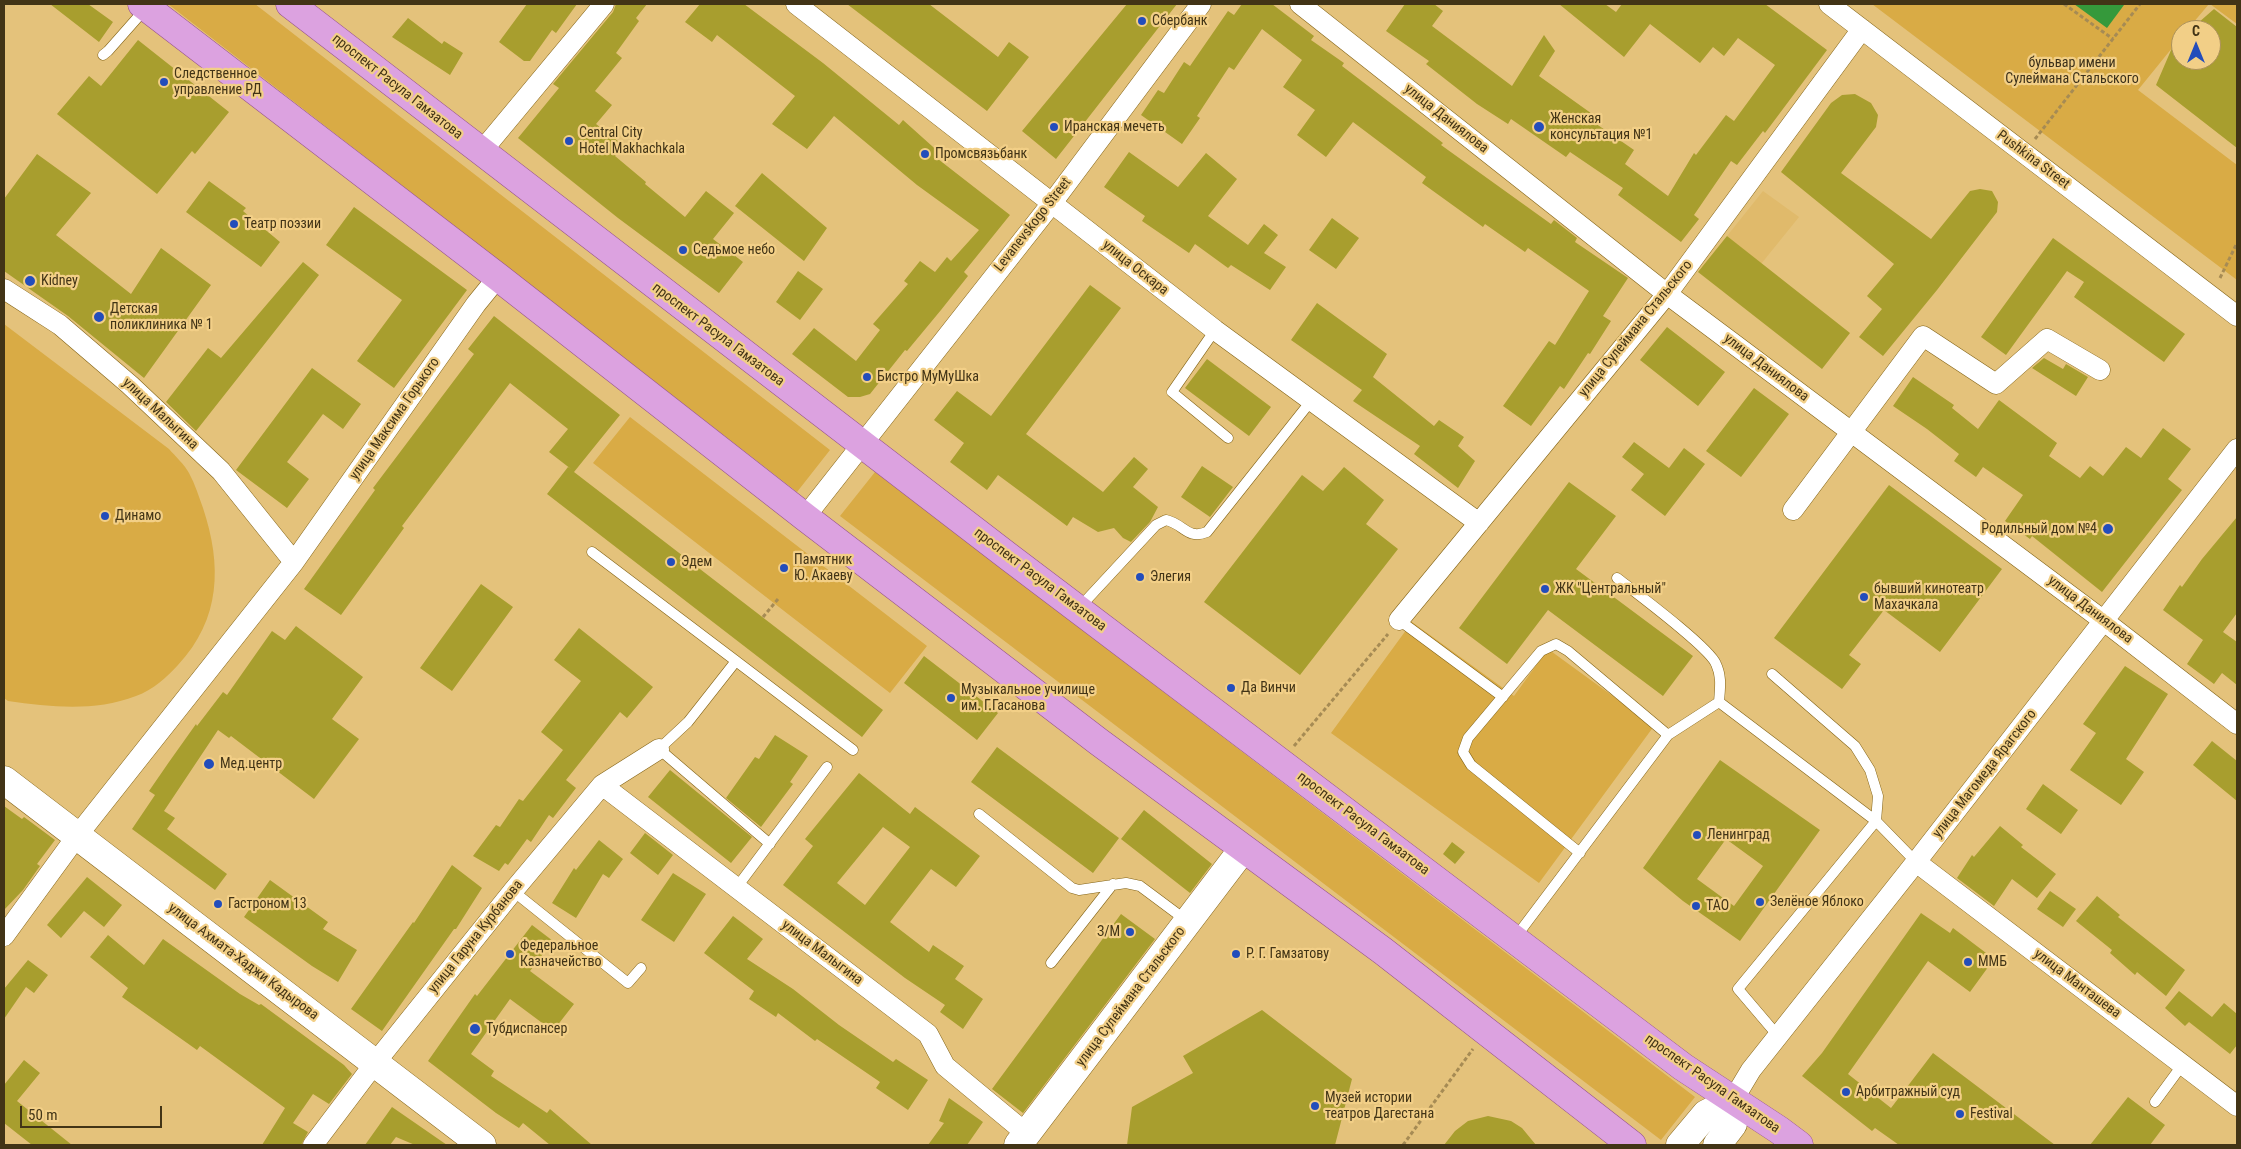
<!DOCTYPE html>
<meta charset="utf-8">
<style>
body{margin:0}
#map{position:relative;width:2241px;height:1149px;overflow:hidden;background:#e4c27b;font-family:"Roboto Condensed",sans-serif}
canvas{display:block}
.frame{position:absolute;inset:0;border:5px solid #423416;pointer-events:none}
.north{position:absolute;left:2171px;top:20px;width:50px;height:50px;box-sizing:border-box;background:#f2cf87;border:1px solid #ac915a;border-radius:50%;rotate:0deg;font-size:14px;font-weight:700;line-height:20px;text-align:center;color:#423416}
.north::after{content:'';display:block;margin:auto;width:18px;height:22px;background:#234dbb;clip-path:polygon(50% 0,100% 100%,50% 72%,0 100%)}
.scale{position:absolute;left:20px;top:1106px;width:142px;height:22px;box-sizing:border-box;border:2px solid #423416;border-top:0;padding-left:6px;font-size:15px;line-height:18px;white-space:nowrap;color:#423416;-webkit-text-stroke:4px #f2cf87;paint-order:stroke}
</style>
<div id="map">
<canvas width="2241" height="1149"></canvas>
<div class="frame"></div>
<div class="north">С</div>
<div class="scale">50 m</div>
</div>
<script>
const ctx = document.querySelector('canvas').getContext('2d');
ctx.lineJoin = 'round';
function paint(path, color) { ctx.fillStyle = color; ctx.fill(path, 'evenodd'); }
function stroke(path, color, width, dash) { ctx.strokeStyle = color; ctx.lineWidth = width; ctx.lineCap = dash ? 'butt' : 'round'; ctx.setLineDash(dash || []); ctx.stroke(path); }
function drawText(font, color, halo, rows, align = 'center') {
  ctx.font = font + ' "Roboto Condensed",sans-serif'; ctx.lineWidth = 4.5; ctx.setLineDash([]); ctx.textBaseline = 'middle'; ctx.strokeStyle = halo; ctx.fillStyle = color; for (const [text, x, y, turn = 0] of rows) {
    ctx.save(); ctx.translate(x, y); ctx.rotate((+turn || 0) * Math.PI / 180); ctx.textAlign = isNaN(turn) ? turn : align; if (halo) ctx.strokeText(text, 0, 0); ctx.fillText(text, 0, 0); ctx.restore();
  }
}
const built = new Path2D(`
 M 1763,191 L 1799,217 L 1761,264 L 1727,236 Z`);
const green = new Path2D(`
 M 168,4 L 255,4 L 830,450 L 797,492 Z
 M 1872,4 L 2209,4 L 2187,30 L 2181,30 L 2181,37 L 2138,90 L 2237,165 L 2237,280 Z
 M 2210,4 L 2237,4 L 2237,24 Z
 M 4,324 L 169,449 C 176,457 184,464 189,473 C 195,484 199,497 203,508 C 222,565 221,619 178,665 C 167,677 153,690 136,696 C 94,712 51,707 8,701 L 4,698 Z
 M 630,417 L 927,646 L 890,693 L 593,463 Z
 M 875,472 L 1695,1097 L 1661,1140 L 840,516 Z
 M 1412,622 L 1514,696 L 1548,649 L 1654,726 L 1539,883 L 1331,733 Z`);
const water = new Path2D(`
 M 2074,4 L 2122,4 L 2124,5 L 2107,28 Z`);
const building = new Path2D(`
 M 50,4 L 88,4 L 113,22 L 99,42 Z
 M 527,4 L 577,4 L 556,33 L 552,30 L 530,61 L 524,61 L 499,42 Z
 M 616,4 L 647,4 L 636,18 L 639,21 L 616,53 L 622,58 L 595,91 L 612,105 L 596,124 L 623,145 L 615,156 L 646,182 L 645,184 L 685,217 L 706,191 L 734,213 L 713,239 L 743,262 L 719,293 L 618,218 L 518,138 L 559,88 L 553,84 L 613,12 Z
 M 700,4 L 744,4 L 823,63 L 899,125 L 903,120 L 942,155 L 938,159 L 1010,215 L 964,272 L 968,276 L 941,310 L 907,351 L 905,350 L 870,394 L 860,397 L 848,397 L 792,354 L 814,328 L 856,361 L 880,330 L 873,324 L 908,284 L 904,281 L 920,261 L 935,272 L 947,257 L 951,261 L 979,230 L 917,185 L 834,116 L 807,149 L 772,124 L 795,96 L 717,35 L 712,42 L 685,22 Z
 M 847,4 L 929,4 L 998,57 L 1009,42 L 1029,57 L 987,111 Z
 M 1127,4 L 1177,4 L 1056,159 L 1022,131 Z
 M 1242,4 L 1272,4 L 1314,36 L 1311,40 L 1344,63 L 1342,66 L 1443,143 L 1441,145 L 1551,224 L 1554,220 L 1577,238 L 1575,242 L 1628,278 L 1603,316 L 1611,321 L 1590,354 L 1588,353 L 1564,389 L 1560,386 L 1531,426 L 1503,406 L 1549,341 L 1555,345 L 1589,291 L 1528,248 L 1525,252 L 1485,224 L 1483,227 L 1422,183 L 1426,177 L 1353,122 L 1326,157 L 1297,135 L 1315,110 L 1283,87 L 1302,60 L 1262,29 L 1234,70 L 1229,67 L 1197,116 L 1200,118 L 1182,144 L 1141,115 L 1158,90 L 1164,93 L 1184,62 L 1190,66 L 1228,11 L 1234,15 Z
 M 1405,4 L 1434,4 L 1443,11 L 1432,26 L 1512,86 L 1544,35 L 1555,51 L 1539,76 L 1595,116 L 1592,121 L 1634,150 L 1625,164 L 1668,196 L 1694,153 L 1696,155 L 1726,115 L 1734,121 L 1775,65 L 1738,38 L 1724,56 L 1713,47 L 1700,63 L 1650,24 L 1624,57 L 1559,4 L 1605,4 L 1616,12 L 1622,4 L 1765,4 L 1827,50 L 1765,133 L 1763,131 L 1737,165 L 1731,161 L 1694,215 L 1699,219 L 1681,242 L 1618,195 L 1623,188 L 1570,152 L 1566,157 L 1511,119 L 1508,124 L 1477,104 L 1426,64 L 1429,61 L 1386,31 Z
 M 2214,9 L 2237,27 L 2237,148 L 2156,85 L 2181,27 L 2181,60 L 2211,60 L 2211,30 L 2190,30 Z
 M 408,18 L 442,44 L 444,41 L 463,53 L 450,75 L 392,37 Z
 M 138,40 L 229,112 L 195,154 L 192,151 L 157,194 L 57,114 L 89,76 L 101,86 Z
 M 1855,94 L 1871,103 L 1878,115 L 1876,127 L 1841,173 L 1931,239 L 1970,191 L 1980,189 L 1992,191 L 1998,202 L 1997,212 L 1937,290 L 1883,356 L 1859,337 L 1882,309 L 1867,296 L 1894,264 L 1781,172 L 1831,103 L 1842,95 Z
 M 1129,152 L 1178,187 L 1206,153 L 1237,179 L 1208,216 L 1248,245 L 1264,224 L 1278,235 L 1264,253 L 1286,267 L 1270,290 L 1231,265 L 1228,268 L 1195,244 L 1189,253 L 1142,221 L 1145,216 L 1104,187 Z
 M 37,154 L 91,193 L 56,235 L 131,294 L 161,248 L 211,285 L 144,378 L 68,316 L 4,271 L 4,199 Z
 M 762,173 L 827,228 L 804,261 L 735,206 Z
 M 209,181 L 246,208 L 243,211 L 280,242 L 261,267 L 186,212 Z
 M 354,207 L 467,290 L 394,388 L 357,361 L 402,300 L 326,245 Z
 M 1332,218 L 1359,238 L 1336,269 L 1309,250 Z
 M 1727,236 L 1850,333 L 1822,369 L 1698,272 Z
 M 2053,238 L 2185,334 L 2164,362 L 2074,297 L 2084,282 L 2067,271 L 2006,355 L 1981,337 Z
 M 303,262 L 319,275 L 196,431 L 166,402 L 208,348 L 221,358 Z
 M 798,271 L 823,289 L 800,320 L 776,302 Z
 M 1090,285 L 1121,308 L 1026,434 L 1103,492 L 1134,457 L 1148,469 L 1133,487 L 1158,507 L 1150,522 L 1131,542 L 1123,538 L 1114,528 L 1098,532 L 1073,517 L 1067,526 L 998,475 L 987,490 L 950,462 L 964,443 L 934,420 L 957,391 L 991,416 Z
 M 1317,303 L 1387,354 L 1373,377 L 1434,426 L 1439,420 L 1464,437 L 1458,446 L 1475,461 L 1458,488 L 1414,454 L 1420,446 L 1353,401 L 1362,390 L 1291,340 Z
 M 494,316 L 620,415 L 574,472 L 883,710 L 862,737 L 547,494 L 568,467 L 571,469 L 549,452 L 568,429 L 510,383 L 402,526 L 404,528 L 341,615 L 304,589 L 375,490 L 373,488 L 474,354 L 468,349 Z
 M 1667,327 L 1725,372 L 1698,406 L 1640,360 Z
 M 2044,358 L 2063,369 L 2066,364 L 2088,377 L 2076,396 L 2032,368 Z
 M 1207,359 L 1271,407 L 1249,436 L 1185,388 Z
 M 312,368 L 361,404 L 343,429 L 323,414 L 287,462 L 309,479 L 287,508 L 236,470 Z
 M 1913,377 L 1954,405 L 1952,408 L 1978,429 L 1999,400 L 2057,443 L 2049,456 L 2080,478 L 2090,466 L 2103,476 L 2126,447 L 2141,458 L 2163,428 L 2191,449 L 2168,479 L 2182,490 L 2102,592 L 2032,536 L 2030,539 L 2005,521 L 2023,495 L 1983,467 L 1976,477 L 1954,461 L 1959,454 L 1927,429 L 1893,406 Z
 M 1754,388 L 1789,414 L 1741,477 L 1706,451 Z
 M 1634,442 L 1669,468 L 1684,448 L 1705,464 L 1665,516 L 1631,490 L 1644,474 L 1622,457 Z
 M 1202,466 L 1233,487 L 1210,517 L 1181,497 Z
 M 1344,467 L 1384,500 L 1366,524 L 1398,549 L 1300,675 L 1204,602 L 1302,475 L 1323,491 Z
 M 1569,482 L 1616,516 L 1576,569 L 1693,656 L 1663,696 L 1548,610 L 1507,664 L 1459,628 Z
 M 1889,485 L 2002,569 L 1940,652 L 1884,610 L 1849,655 L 1861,664 L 1842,689 L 1774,638 Z
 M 2237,517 L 2237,613 L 2223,632 L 2237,642 L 2237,685 L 2222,673 L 2214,684 L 2187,664 L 2203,640 L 2163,610 L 2180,585 L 2182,587 L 2202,559 Z
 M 481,584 L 513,607 L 452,691 L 420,668 Z
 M 296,626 L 363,677 L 332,719 L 359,739 L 314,799 L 231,736 L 229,738 L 218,730 L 164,811 L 175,818 L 167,829 L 227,874 L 215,890 L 132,829 L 155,795 L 149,791 L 169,762 L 196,724 L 197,726 L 223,692 L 227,695 L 272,631 L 285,640 Z
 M 579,628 L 653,687 L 627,718 L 620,712 L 566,780 L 576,788 L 553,818 L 549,815 L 531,842 L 527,839 L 508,865 L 505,863 L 499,871 L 473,856 L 496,825 L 500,827 L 519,799 L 523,801 L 563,750 L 541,732 L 581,681 L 554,660 Z
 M 924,656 L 998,713 L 977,740 L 904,683 Z
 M 2125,666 L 2168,694 L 2126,759 L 2144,772 L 2121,805 L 2070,770 L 2096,733 L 2083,724 Z
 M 775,735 L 808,756 L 790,782 L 793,784 L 761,827 L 726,798 L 755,757 L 759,759 Z
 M 2212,741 L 2237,761 L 2237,801 L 2193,765 Z
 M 997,747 L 1119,838 L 1093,873 L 971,782 Z
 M 1720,760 L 1820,830 L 1740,941 L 1683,901 L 1643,868 ZM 1726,839 L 1763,866 L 1734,906 L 1697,879 Z
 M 670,770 L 752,837 L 731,863 L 648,797 Z
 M 859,773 L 910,814 L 915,807 L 980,856 L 956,887 L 931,869 L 890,922 L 929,952 L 933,945 L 964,966 L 955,979 L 983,999 L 963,1029 L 940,1012 L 945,1005 L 905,978 L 783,885 L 813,846 L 805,839 ZM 883,827 L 910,847 L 865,905 L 837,883 Z
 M 2043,784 L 2078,810 L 2061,834 L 2026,809 Z
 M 4,806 L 22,819 L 24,817 L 55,840 L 37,864 L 40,866 L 23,890 L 4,910 Z
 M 1144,810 L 1212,864 L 1190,893 L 1121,839 Z
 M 2000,826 L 2023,845 L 2021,847 L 2056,874 L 2037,898 L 2012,879 L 1994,906 L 1957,878 L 1972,855 L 1974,857 Z
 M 645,833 L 673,855 L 658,875 L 630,853 Z
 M 599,840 L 623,859 L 609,878 L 603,874 L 576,918 L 552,903 L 574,868 L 576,870 Z
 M 1452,842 L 1465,852 L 1455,864 L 1443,854 Z
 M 452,865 L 482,888 L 456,929 L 454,929 L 382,1031 L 351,1009 L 413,922 L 414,923 Z
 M 673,873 L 706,894 L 674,942 L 641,920 Z
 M 87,877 L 122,905 L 104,927 L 84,911 L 61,938 L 47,925 Z
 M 270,880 L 328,922 L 323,929 L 357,950 L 338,982 L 312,966 L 244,917 Z
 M 2050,891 L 2076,909 L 2063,927 L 2037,909 Z
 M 2097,896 L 2120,915 L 2118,917 L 2185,970 L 2166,996 L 2137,972 L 2135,975 L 2110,953 L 2112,950 L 2076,921 Z
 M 1921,913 L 1950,933 L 1953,928 L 1994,959 L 1970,992 L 1928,961 L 1848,1074 L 1891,1108 L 1933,1053 L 2055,1145 L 1899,1145 L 1875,1128 L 1872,1131 L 1802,1076 L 1822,1053 Z
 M 1121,914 L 1155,939 L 1023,1113 L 992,1089 Z
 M 733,916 L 763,939 L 747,959 L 793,989 L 839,1025 L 893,1062 L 896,1059 L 928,1080 L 908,1110 L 876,1088 L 880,1082 L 817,1039 L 815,1041 L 778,1013 L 776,1017 L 749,999 L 754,991 L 704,953 Z
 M 532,925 L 553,941 L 530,971 L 574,1004 L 553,1031 L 510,999 L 471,1054 L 494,1071 L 491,1076 L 547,1113 L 550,1109 L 592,1145 L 550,1145 L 523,1123 L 519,1128 L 496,1113 L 428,1061 L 475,994 L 477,996 Z
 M 108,935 L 144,965 L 163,939 L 240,994 L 259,1005 L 261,1004 L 344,1065 L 352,1074 L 329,1104 L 313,1094 L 293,1123 L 308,1132 L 301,1145 L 262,1145 L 285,1108 L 200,1046 L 197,1050 L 122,997 L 128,988 L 90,957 Z
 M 28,960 L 48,975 L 34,993 L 26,987 L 4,1019 L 4,989 Z
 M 2179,991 L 2212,1017 L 2224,1003 L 2237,1014 L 2237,1045 L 2230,1054 L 2189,1022 L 2185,1026 L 2165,1008 Z
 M 1262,1010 L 1352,1079 L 1335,1145 L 1127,1145 L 1132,1107 L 1193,1073 L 1183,1056 Z
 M 24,1060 L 40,1073 L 17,1101 L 72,1145 L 32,1145 L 4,1123 L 4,1085 Z
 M 2128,1097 L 2165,1125 L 2150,1145 L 2090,1145 Z
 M 949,1098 L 983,1122 L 967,1145 L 928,1145 L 944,1123 L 939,1121 Z
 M 392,1107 L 447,1145 L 415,1145 L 396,1137 L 390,1145 L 365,1145 Z
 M 1488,1116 L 1511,1121 L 1522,1128 L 1536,1145 L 1444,1145 L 1455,1131 L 1468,1121 Z`);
const path = new Path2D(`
 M 2064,4 L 2113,39
 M 2035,139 L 2140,4
 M 2220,278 L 2237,243
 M 763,617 L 778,599
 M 1294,746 L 1388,634
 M 1403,1145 L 1473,1049`);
const lane = new Path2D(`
 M 103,55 L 108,51 L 146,8
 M 1215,330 L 1172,392 L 1228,438
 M 592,552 L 736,661 L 688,722 L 659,749 L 770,844
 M 1617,578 C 1635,592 1709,647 1716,664 C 1722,677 1720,688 1719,702
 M 1079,608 L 1156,525 L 1166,520 C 1184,524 1187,540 1207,532 L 1311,401
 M 1399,620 L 1503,697
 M 736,661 L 853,750
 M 1772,674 L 1855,746 L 1870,770 L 1878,796 L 1876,821
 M 979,814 L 1072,888 L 1079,890 L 1126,883 L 1140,886 L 1187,921
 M 1580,853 L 1471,765 L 1463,752 L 1468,738 L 1541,651 L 1556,644 L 1568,651 L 1668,735 L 1719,702 L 1876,821
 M 737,887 L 827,767
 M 513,891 L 628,983 L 641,968
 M 1515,938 L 1668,735
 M 1051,963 L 1113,884
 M 1778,1036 L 1738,989 L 1876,821 L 1916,862
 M 2155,1102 L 2183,1064`);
const street = new Path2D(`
 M 796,4 L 1215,330 L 1479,523
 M 1300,4 L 1667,294 L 2104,621 L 2237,724
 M 1829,4 L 2237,316
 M 481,152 L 604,4
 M 4,289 L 60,325 L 130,385 L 221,471 L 294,562
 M 1793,510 L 1923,336 L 1996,384 L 2047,339 L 2100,370
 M 805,517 L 1052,203 L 1201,4
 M 1399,620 L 1667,294 L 1862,29
 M 602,785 L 928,1034 L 945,1066 L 1027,1134
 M 1916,862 L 2237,1106
 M 4,936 L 77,836 L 294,562 L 476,304 L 498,277
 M 1733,1100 L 1751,1070 L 1916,862 L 2237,449
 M 313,1145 L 375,1063 L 513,891 L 602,785 L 659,749`);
const secondary = new Path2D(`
 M 4,780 L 482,1145
 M 1018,1145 L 1243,849
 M 1680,1145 L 1706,1114 L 1733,1100
 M 1717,1145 L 1733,1124 L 1733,1100`);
const primary = new Path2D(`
 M 142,4 L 498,277 L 805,517 L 1099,742 L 1383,951 L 1632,1145
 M 290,4 L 1009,557 L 1683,1067 L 1779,1130 L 1799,1145`);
const markers = [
 [1142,21,5,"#234dbb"],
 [164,82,5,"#234dbb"],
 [1054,127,5,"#234dbb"],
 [1539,127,6,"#234dbb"],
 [569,141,5,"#234dbb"],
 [925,154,5,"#234dbb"],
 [234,224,5,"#234dbb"],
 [683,250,5,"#234dbb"],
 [30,281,6,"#234dbb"],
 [99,317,6,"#234dbb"],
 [867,377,5,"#234dbb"],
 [105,516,5,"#234dbb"],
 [2108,529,6,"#234dbb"],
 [671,562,5,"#234dbb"],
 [784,568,5,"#234dbb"],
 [1140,577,5,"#234dbb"],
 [1545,589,5,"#234dbb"],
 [1864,597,5,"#234dbb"],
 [1231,688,5,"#234dbb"],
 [951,698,5,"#234dbb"],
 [209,764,6,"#234dbb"],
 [1697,835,5,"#234dbb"],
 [1760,902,5,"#234dbb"],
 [218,904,5,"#234dbb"],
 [1696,906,5,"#234dbb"],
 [1130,932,5,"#234dbb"],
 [510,954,5,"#234dbb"],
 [1236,954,5,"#234dbb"],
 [1968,962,5,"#234dbb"],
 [475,1029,6,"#234dbb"],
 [1846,1092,5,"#234dbb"],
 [1315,1106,5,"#234dbb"],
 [1960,1114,5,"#234dbb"]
];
const poiNames = [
 ["Сбербанк",1152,21],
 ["Следственное",174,74],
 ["управление РД",174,90],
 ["Женская",1550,119],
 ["консультация №1",1550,135],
 ["Иранская мечеть",1064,127],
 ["Central City",579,133],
 ["Hotel Makhachkala",579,149],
 ["Промсвязьбанк",935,154],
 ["Театр поэзии",244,224],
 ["Cедьмое небо",693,250],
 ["Kidney",41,281],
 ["Детская",110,309],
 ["поликлиника № 1",110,325],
 ["Бистро МуМуШка",877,377],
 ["Динамо",115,516],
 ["Родильный дом №4",2097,529,"right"],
 ["Памятник",794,560],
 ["Ю. Акаеву",794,576],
 ["Эдем",681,562],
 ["Элегия",1150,577],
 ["ЖК \"Центральный\"",1555,589],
 ["бывший кинотеатр",1874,589],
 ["Махачкала",1874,605],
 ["Да Винчи",1241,688],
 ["Музыкальное училище",961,690],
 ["им. Г.Гасанова",961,706],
 ["Мед.центр",220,764],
 ["Ленинград",1707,835],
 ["Зелёное Яблоко",1770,902],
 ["Гастроном 13",228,904],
 ["ТАО",1706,906],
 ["З/М",1120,932,"right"],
 ["Федеральное",520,946],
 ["Казначейство",520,962],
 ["Р. Г. Гамзатову",1246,954],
 ["ММБ",1978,962],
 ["Тубдиспансер",486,1029],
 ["Арбитражный суд",1856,1092],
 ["Музей истории",1325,1098],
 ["театров Дагестана",1325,1114],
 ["Festival",1970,1114]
];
const parkNames = [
 ["бульвар имени",2072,63],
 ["Сулеймана Стальского",2072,79]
];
const streetNames = [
 ["проспект Расула Гамзатова",397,87,38],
 ["улица Даниялова",1446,119,38],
 ["Pushkina Street",2033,160,37],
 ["Levanevskogo Street",1033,225,-52],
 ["улица Оскара",1135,268,38],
 ["улица Сулеймана Стальского",1636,329,-51],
 ["проспект Расула Гамзатова",718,335,37],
 ["улица Даниялова",1766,368,37],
 ["улица Малыгина",160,414,43],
 ["улица Максима Горького",395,419,-55],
 ["проспект Расула Гамзатова",1040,580,37],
 ["улица Даниялова",2090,610,37],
 ["улица Магомеда Ярагского",1985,774,-52],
 ["проспект Расула Гамзатова",1363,824,37],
 ["улица Гаруна Курбанова",476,937,-51],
 ["улица Малыгина",822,953,37],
 ["улица Ахмата-Хаджи Кадырова",243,962,37],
 ["улица Манташева",2077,984,37],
 ["улица Сулеймана Стальского",1131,997,-53],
 ["проспект Расула Гамзатова",1712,1084,35]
];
paint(built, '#e0ba6b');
paint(green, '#d9ab45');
paint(water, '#35993b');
paint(building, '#a89e2e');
stroke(lane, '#836316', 11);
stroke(street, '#836316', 21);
stroke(secondary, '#836316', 29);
stroke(primary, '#96538c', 29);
stroke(path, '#a68b54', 3, [4, 2.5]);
stroke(lane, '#fff', 10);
stroke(street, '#fff', 20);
stroke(secondary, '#fff', 28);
stroke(primary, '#dca2e0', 28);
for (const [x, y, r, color] of markers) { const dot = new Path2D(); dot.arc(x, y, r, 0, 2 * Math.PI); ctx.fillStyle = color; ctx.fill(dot); stroke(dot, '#f2cf87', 2); }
drawText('14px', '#423416', '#f2cf87', poiNames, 'left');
drawText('14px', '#3b301a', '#f2cf87', parkNames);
drawText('14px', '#423416', '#f2cf87', streetNames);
</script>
